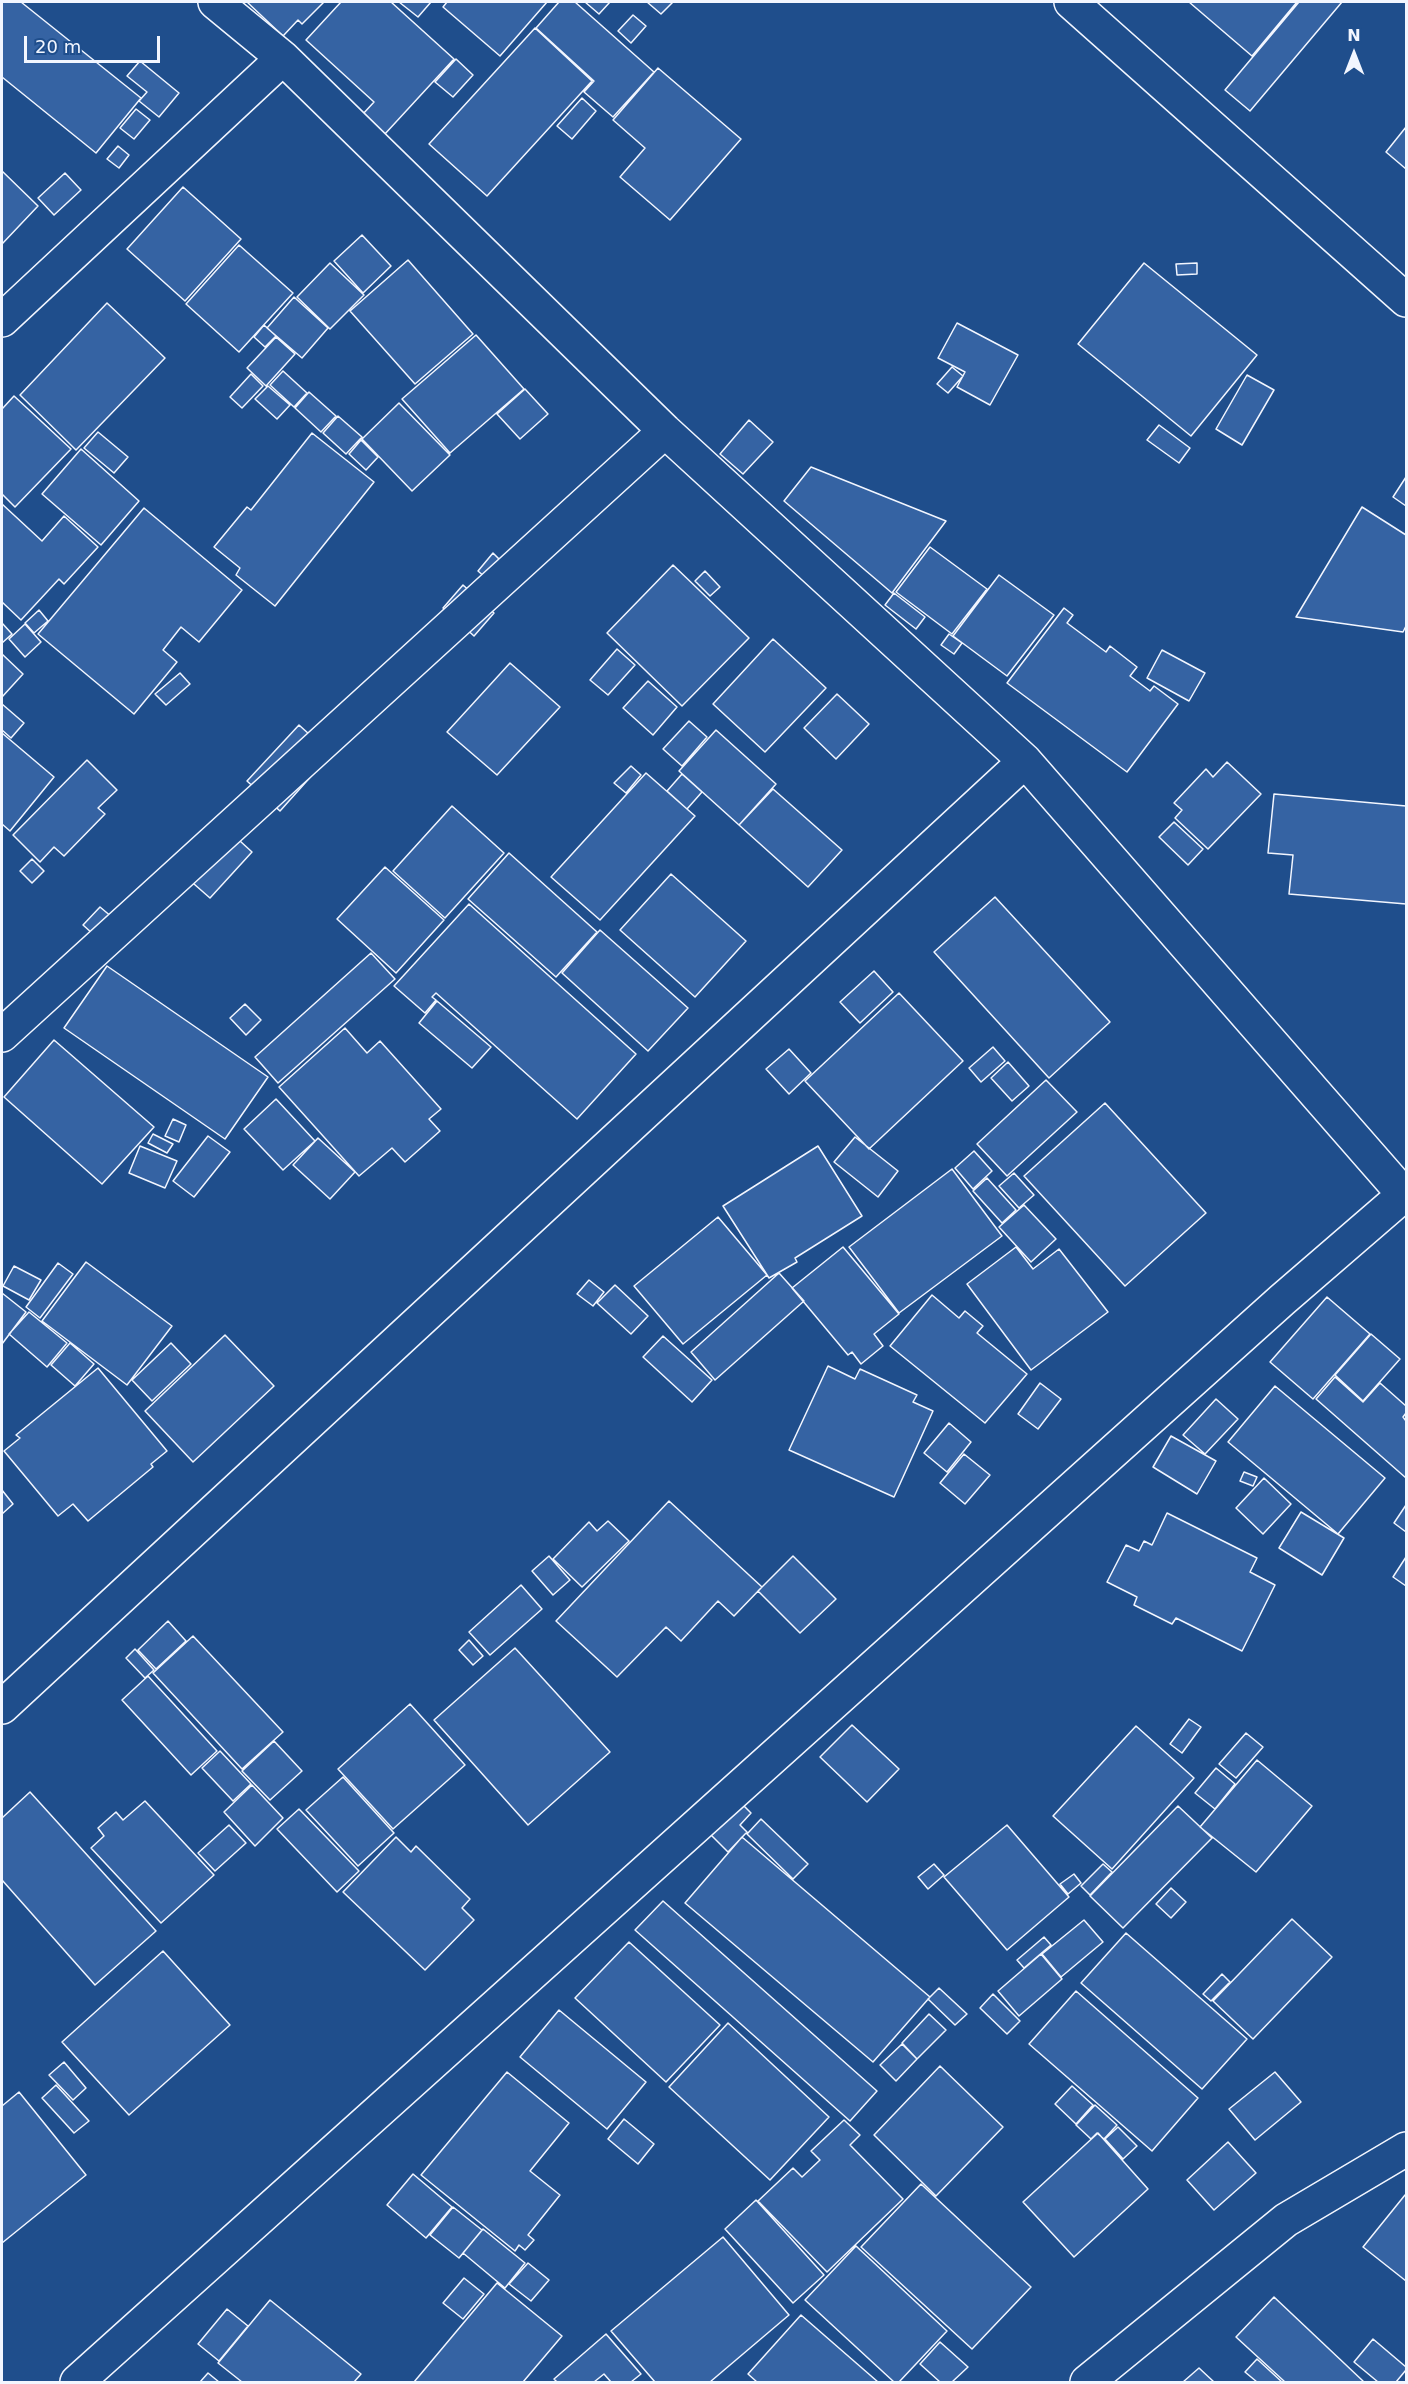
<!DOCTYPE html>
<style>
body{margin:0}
#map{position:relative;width:1408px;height:2384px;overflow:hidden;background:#1f4e8c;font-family:"DejaVu Sans",sans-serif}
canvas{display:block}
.frame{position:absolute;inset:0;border:3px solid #f2f6ff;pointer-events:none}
.north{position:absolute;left:1324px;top:24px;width:60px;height:60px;-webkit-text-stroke:4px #1f4e8c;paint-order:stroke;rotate:0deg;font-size:16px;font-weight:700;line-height:24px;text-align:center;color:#f2f6ff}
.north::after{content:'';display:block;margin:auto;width:21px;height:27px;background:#f2f6ff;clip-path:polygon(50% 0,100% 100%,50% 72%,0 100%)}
.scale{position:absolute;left:24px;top:36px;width:136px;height:27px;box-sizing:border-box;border:3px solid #f2f6ff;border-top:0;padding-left:8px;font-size:18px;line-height:21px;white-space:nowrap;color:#f2f6ff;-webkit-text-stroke:4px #1f4e8c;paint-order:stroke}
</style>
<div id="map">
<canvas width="1408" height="2384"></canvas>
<div class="frame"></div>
<div class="north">N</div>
<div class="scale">20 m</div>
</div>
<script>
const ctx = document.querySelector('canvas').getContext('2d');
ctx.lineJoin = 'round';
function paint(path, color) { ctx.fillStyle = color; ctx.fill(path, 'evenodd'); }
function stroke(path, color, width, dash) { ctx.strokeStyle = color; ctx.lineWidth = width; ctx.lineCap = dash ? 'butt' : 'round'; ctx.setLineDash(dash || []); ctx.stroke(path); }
const building = new Path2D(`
 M 2,2 L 21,2 L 141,98 L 96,153 L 2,77 Z
 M 247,2 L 324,2 L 302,24 L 298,20 L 283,36 Z
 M 341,2 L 391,2 L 454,59 L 384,135 L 362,115 L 374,102 L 306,40 Z
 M 399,2 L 431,2 L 418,17 Z
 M 447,2 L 547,2 L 500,56 L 443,7 Z
 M 559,2 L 575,2 L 654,72 L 613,117 L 584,92 L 594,81 L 536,28 Z
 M 585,2 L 610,2 L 599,14 Z
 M 647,2 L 673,2 L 661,14 Z
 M 1189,2 L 1297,2 L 1252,56 Z
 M 1299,2 L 1342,2 L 1250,111 L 1225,90 Z
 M 633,15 L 646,26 L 631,43 L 618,31 Z
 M 535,28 L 592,81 L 487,196 L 429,144 Z
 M 456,59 L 473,75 L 453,97 L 435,82 Z
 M 140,61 L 179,93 L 159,117 L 139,101 L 147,92 L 127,76 Z
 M 658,68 L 741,139 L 670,220 L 620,177 L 645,148 L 613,120 Z
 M 582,98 L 596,111 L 572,139 L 557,126 Z
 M 136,109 L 150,120 L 134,139 L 120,128 Z
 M 1406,127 L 1406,169 L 1386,152 Z
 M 118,146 L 129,155 L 119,168 L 107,159 Z
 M 2,171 L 38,206 L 2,244 Z
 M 65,173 L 81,190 L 54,215 L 38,198 Z
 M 183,187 L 241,239 L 185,301 L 127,249 Z
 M 362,235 L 391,266 L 363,293 L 334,261 Z
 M 239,245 L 293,293 L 239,352 L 186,304 Z
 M 408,260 L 473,334 L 415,384 L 350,311 Z
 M 330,263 L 364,295 L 330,329 L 297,297 Z
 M 1144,263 L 1257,355 L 1191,436 L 1078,344 Z
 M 1197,263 L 1197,274 L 1177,275 L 1176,264 Z
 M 294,297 L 328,328 L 302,358 L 267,328 Z
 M 107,303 L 165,358 L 76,450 L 20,395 Z
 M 957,323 L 1018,355 L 990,405 L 957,387 L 965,372 L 938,358 Z
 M 264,325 L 276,336 L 265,347 L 254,337 Z
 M 476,335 L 524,389 L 450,453 L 402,399 Z
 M 276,337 L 295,354 L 266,386 L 247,368 Z
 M 952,367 L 963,376 L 948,393 L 937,384 Z
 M 283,371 L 307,393 L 294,407 L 270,385 Z
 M 251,374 L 263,386 L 242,408 L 230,397 Z
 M 1247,375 L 1274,390 L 1242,445 L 1216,429 Z
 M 268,386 L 290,405 L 277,419 L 255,399 Z
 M 525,389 L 548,414 L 520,439 L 497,414 Z
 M 309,392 L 336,416 L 321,432 L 295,408 Z
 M 14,396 L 71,449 L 15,507 L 2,494 L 2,409 Z
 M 399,403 L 450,455 L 412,491 L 362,439 Z
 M 338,416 L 362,437 L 346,454 L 323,433 Z
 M 749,420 L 773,442 L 743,474 L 720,454 Z
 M 1159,425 L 1190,448 L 1179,463 L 1147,440 Z
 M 98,432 L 128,457 L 114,473 L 84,448 Z
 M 312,433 L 374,482 L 275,606 L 236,575 L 240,568 L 214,547 L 247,507 L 251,510 Z
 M 361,440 L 378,457 L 366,470 L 349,454 Z
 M 81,449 L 139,501 L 101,545 L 42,494 Z
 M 811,467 L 946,521 L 892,593 L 784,501 Z
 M 1406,477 L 1406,506 L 1393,497 Z
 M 2,504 L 42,541 L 64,516 L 98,547 L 64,584 L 59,579 L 21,620 L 2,602 Z
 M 1362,507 L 1406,535 L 1406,626 L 1403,632 L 1296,617 Z
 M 144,508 L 242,590 L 199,642 L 181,627 L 163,650 L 177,662 L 134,714 L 38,634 Z
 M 930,547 L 987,589 L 952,634 L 896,592 Z
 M 493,553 L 502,562 L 486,578 L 478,571 Z
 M 673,565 L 749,638 L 682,706 L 607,633 Z
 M 705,571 L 720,587 L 710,596 L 695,581 Z
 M 999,575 L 1054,615 L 1007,676 L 953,636 Z
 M 463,585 L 494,613 L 474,636 L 443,608 Z
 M 894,593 L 925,617 L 916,629 L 885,605 Z
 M 1064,608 L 1073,615 L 1067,623 L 1106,652 L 1110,646 L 1137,667 L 1130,676 L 1150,691 L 1154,686 L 1178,704 L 1127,772 L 1007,683 Z
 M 39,610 L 48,621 L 34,633 L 25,623 Z
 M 2,623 L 12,634 L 2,643 Z
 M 25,624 L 41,642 L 25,657 L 9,639 Z
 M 949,634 L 962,643 L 954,654 L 941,645 Z
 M 773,639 L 826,688 L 765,752 L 713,704 Z
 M 617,649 L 635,665 L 608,695 L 590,680 Z
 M 1162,650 L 1205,673 L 1189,701 L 1147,678 Z
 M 2,654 L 23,674 L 2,697 Z
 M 510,663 L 560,707 L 497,775 L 447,732 Z
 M 180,673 L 190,684 L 166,705 L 155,694 Z
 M 648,681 L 677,707 L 653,735 L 623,708 Z
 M 837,694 L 869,724 L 836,759 L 804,728 Z
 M 2,704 L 24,723 L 11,738 L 2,730 Z
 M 689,721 L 707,737 L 682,766 L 663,749 Z
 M 299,725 L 331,754 L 280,811 L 247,781 Z
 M 716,730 L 776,784 L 739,825 L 679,771 Z
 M 2,733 L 54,777 L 10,831 L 2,824 Z
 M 87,760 L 117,790 L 98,808 L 105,814 L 64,856 L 54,847 L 40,862 L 13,835 Z
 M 1227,762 L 1261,794 L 1208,849 L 1175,818 L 1182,810 L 1174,803 L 1206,769 L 1213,777 Z
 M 631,766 L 641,775 L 626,793 L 614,783 Z
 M 646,773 L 695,816 L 600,920 L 551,877 Z
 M 682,774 L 702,792 L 687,809 L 667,791 Z
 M 773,789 L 842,850 L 808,887 L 739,825 Z
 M 1274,794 L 1406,806 L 1406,904 L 1289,894 L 1293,855 L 1268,853 Z
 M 452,806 L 504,853 L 445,918 L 393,871 Z
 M 1174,822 L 1203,849 L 1188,865 L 1159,837 Z
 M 228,830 L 252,852 L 210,898 L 186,877 Z
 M 509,853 L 597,932 L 556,977 L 468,899 Z
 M 32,859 L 44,871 L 32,883 L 20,871 Z
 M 385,867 L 444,920 L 396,973 L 337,919 Z
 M 671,874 L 746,941 L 695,997 L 620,930 Z
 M 995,897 L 1110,1022 L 1049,1078 L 934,952 Z
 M 469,904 L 636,1054 L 577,1119 L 436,993 L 432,997 L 436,1000 L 425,1013 L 394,986 Z
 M 100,907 L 119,923 L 102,942 L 83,925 Z
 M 600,930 L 688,1008 L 648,1051 L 562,973 Z
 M 371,953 L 395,979 L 278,1083 L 255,1057 Z
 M 107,966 L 268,1077 L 225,1139 L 64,1028 Z
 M 874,971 L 893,992 L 860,1023 L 840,1002 Z
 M 899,993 L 963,1061 L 869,1149 L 805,1081 Z
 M 437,1001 L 491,1047 L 472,1068 L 419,1023 Z
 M 245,1004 L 261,1020 L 246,1035 L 230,1018 Z
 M 345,1028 L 367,1053 L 380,1041 L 441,1109 L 429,1119 L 440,1131 L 405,1162 L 392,1148 L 359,1176 L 279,1087 Z
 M 54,1040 L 154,1127 L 102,1184 L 4,1097 Z
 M 993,1047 L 1005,1061 L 981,1082 L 969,1068 Z
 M 789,1049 L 811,1073 L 789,1094 L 766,1069 Z
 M 1008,1062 L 1029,1086 L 1012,1101 L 991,1078 Z
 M 1046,1080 L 1077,1112 L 1007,1176 L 977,1144 Z
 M 276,1099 L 315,1141 L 283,1170 L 244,1129 Z
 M 1105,1103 L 1206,1213 L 1125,1286 L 1024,1176 Z
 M 173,1119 L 186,1125 L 179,1142 L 165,1136 Z
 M 153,1134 L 173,1144 L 167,1153 L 148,1143 Z
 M 208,1136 L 230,1152 L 194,1197 L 173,1181 Z
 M 855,1137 L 898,1171 L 878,1197 L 834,1162 Z
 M 318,1138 L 355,1172 L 330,1199 L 293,1165 Z
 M 140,1146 L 177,1161 L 165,1188 L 129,1173 Z
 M 818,1146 L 862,1216 L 795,1258 L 797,1262 L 769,1278 L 723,1206 Z
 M 974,1151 L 992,1171 L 973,1189 L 955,1168 Z
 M 952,1169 L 1002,1236 L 899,1313 L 849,1247 Z
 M 1014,1173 L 1034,1195 L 1019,1208 L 999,1186 Z
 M 987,1178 L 1016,1210 L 1002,1223 L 973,1191 Z
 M 1024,1205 L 1056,1239 L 1031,1262 L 999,1227 Z
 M 718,1217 L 767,1275 L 683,1344 L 634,1286 Z
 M 843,1247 L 899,1314 L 874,1334 L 883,1346 L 861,1364 L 852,1352 L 848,1355 L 792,1288 Z
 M 1016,1247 L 1033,1269 L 1059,1249 L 1108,1312 L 1031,1370 L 967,1284 Z
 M 86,1262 L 172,1326 L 127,1385 L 42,1321 Z
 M 58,1263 L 73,1274 L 40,1318 L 26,1307 Z
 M 14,1266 L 41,1280 L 29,1300 L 3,1286 Z
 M 779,1273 L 804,1301 L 715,1380 L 691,1352 Z
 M 589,1280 L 604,1292 L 593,1306 L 577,1294 Z
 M 615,1285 L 648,1316 L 631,1334 L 597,1303 Z
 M 2,1293 L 26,1312 L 2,1344 Z
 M 932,1295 L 959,1318 L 965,1311 L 983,1326 L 977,1333 L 1027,1374 L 985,1423 L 890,1346 Z
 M 1327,1297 L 1370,1334 L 1313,1399 L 1270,1362 Z
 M 29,1312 L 67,1343 L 47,1367 L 9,1334 Z
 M 1371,1334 L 1400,1359 L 1363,1401 L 1335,1375 Z
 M 225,1335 L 274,1386 L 193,1462 L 145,1411 Z
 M 663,1336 L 712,1380 L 692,1402 L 643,1357 Z
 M 70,1343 L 94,1364 L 75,1386 L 51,1365 Z
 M 171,1343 L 191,1364 L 152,1401 L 132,1380 Z
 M 828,1366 L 855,1379 L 860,1369 L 917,1395 L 913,1402 L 933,1411 L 894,1497 L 789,1450 Z
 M 98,1368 L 167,1451 L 151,1464 L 153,1467 L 88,1521 L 73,1504 L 58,1516 L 4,1451 L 20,1438 L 16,1435 Z
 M 1335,1377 L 1363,1402 L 1380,1383 L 1406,1406 L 1406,1413 L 1403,1417 L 1406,1421 L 1406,1478 L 1316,1399 Z
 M 1040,1383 L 1061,1399 L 1038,1429 L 1018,1414 Z
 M 1275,1386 L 1385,1478 L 1338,1534 L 1228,1442 Z
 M 1216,1399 L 1238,1419 L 1205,1454 L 1183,1435 Z
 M 949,1423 L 971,1442 L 947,1472 L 924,1453 Z
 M 1171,1436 L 1216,1461 L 1197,1494 L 1153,1467 Z
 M 964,1454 L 990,1475 L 965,1504 L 940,1483 Z
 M 1244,1472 L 1257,1477 L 1253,1486 L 1240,1481 Z
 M 1264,1478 L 1291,1504 L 1263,1534 L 1236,1508 Z
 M 2,1490 L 13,1504 L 2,1514 Z
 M 669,1501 L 762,1587 L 734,1616 L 718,1601 L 681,1641 L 666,1627 L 617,1677 L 556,1621 Z
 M 1406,1505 L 1406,1532 L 1394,1523 Z
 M 1301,1512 L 1344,1538 L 1322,1575 L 1279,1548 Z
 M 1167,1513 L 1257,1558 L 1250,1572 L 1275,1585 L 1242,1651 L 1176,1618 L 1172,1624 L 1134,1605 L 1137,1597 L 1107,1582 L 1126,1545 L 1139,1551 L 1144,1541 L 1152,1545 Z
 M 608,1521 L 629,1541 L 582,1587 L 553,1559 L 589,1522 L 597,1531 Z
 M 549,1556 L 570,1580 L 553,1595 L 532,1571 Z
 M 793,1556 L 836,1599 L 800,1633 L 758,1591 Z
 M 1406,1557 L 1406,1586 L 1393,1577 Z
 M 521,1585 L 542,1609 L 490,1655 L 469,1632 Z
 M 168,1621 L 186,1641 L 156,1669 L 138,1650 Z
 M 193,1636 L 283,1732 L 242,1769 L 153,1673 Z
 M 469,1640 L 483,1656 L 473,1665 L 459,1650 Z
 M 515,1648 L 610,1752 L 528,1825 L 434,1720 Z
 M 135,1649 L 154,1670 L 145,1678 L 126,1658 Z
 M 148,1676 L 217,1751 L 191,1775 L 122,1700 Z
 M 410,1704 L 465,1765 L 393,1829 L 338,1769 Z
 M 1189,1719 L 1201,1727 L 1182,1753 L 1170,1744 Z
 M 852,1725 L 899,1769 L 867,1802 L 820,1757 Z
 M 1136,1726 L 1194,1778 L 1112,1869 L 1053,1816 Z
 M 1246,1733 L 1263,1747 L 1236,1778 L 1219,1764 Z
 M 274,1741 L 302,1771 L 270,1800 L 242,1771 Z
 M 220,1751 L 251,1784 L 233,1801 L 202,1768 Z
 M 1257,1760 L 1312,1806 L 1256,1872 L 1200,1827 Z
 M 1216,1768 L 1235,1784 L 1215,1809 L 1195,1793 Z
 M 343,1777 L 394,1833 L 358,1866 L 306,1810 Z
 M 252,1785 L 283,1818 L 255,1846 L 224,1812 Z
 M 30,1792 L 156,1931 L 95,1985 L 2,1880 L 2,1818 Z
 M 145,1801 L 214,1875 L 161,1923 L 91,1848 L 104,1836 L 98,1828 L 116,1812 L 123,1820 Z
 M 742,1804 L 751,1813 L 740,1825 L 747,1832 L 728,1852 L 711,1835 Z
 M 1178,1806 L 1212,1838 L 1123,1928 L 1090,1896 Z
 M 299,1809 L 359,1871 L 337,1892 L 277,1829 Z
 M 761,1819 L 808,1864 L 793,1879 L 747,1834 Z
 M 229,1825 L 246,1843 L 215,1871 L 198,1853 Z
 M 1007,1825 L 1069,1897 L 1007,1950 L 944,1877 Z
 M 396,1837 L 411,1852 L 416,1846 L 470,1899 L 462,1908 L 474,1920 L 425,1970 L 343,1892 Z
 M 742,1837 L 930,1997 L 873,2062 L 685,1903 Z
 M 934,1864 L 944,1875 L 928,1889 L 918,1877 Z
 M 1103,1864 L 1112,1872 L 1090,1895 L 1081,1886 Z
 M 1074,1874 L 1081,1883 L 1068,1894 L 1060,1884 Z
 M 1171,1888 L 1186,1902 L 1171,1918 L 1156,1904 Z
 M 663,1901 L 877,2091 L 850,2121 L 635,1930 Z
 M 1292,1919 L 1332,1957 L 1253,2039 L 1213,2001 Z
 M 1084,1920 L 1103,1942 L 1061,1977 L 1042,1954 Z
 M 1126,1933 L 1247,2039 L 1202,2089 L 1081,1983 Z
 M 1044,1937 L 1051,1945 L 1024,1968 L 1017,1960 Z
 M 629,1942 L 720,2025 L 666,2082 L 575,1998 Z
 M 163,1951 L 230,2025 L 129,2115 L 62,2042 Z
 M 1041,1954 L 1062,1979 L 1019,2016 L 998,1991 Z
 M 1222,1974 L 1230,1982 L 1211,2001 L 1203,1994 Z
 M 939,1988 L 967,2014 L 955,2025 L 928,1999 Z
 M 1076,1991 L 1198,2098 L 1152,2151 L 1029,2044 Z
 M 993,1994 L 1020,2021 L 1007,2034 L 980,2008 Z
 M 559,2010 L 646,2082 L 607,2129 L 520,2057 Z
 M 929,2014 L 946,2030 L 917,2059 L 902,2043 Z
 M 728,2023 L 829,2117 L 770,2180 L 669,2087 Z
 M 902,2044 L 917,2059 L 896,2081 L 880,2065 Z
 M 64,2062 L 86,2088 L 73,2100 L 49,2075 Z
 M 940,2066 L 1003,2127 L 936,2196 L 874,2135 Z
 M 507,2072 L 569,2123 L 530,2171 L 560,2195 L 528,2235 L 534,2240 L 525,2250 L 519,2245 L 515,2251 L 421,2175 Z
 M 1275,2072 L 1301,2102 L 1255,2140 L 1229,2109 Z
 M 56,2085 L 89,2121 L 74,2133 L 42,2098 Z
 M 1072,2086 L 1093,2105 L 1076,2124 L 1055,2104 Z
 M 19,2092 L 86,2175 L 2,2243 L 2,2106 Z
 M 1095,2105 L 1117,2125 L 1104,2139 L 1097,2133 L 1091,2139 L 1076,2125 Z
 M 624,2119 L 654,2144 L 638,2164 L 608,2139 Z
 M 844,2120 L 860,2135 L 850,2145 L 903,2199 L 827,2272 L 758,2201 L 793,2168 L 802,2177 L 820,2160 L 811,2151 Z
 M 1118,2127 L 1137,2146 L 1123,2159 L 1105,2139 Z
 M 1098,2133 L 1148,2189 L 1074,2257 L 1023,2202 Z
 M 1228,2142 L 1256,2173 L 1214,2210 L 1187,2180 Z
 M 413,2174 L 452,2207 L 426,2238 L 387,2205 Z
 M 921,2184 L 1031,2287 L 972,2349 L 861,2247 Z
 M 1405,2195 L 1406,2196 L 1406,2281 L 1363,2247 Z
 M 756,2200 L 824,2275 L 793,2303 L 725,2229 Z
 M 453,2207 L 482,2230 L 459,2258 L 430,2235 Z
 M 483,2229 L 525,2263 L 505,2288 L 463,2253 Z
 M 723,2237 L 789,2315 L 710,2382 L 655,2382 L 611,2331 Z
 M 856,2246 L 947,2331 L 899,2382 L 894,2382 L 805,2300 Z
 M 528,2263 L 549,2280 L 531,2301 L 509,2284 Z
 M 464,2278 L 484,2294 L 463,2319 L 443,2303 Z
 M 497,2283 L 562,2336 L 523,2382 L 414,2382 Z
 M 1274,2297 L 1363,2381 L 1362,2382 L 1285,2382 L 1236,2337 Z
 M 270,2300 L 361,2374 L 354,2382 L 242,2382 L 218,2363 Z
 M 227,2309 L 248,2326 L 219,2361 L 198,2344 Z
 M 801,2315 L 878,2382 L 757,2382 L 748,2374 Z
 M 606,2334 L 641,2374 L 631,2382 L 611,2382 L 604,2374 L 594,2382 L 557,2382 L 554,2379 Z
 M 1373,2339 L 1406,2367 L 1406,2370 L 1396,2382 L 1378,2382 L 1354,2362 Z
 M 940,2342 L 968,2367 L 952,2382 L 940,2382 L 920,2364 Z
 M 1257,2359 L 1282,2382 L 1257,2382 L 1245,2372 Z
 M 1199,2368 L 1214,2382 L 1183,2382 Z
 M 208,2373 L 219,2382 L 200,2382 Z`);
const minor = new Path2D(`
 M 215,2 L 283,58 L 665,431 L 1025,761 L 1406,1197
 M 1071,2 L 1406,300
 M 2,320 L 283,58
 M 2,1035 L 665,431
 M 2,1707 L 1025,761
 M 77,2382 L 1282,1300 L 1406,1193
 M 1087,2382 L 1286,2220 L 1406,2149`);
paint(building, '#3563a3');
stroke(building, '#f2f6ff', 1.5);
stroke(minor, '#f2f6ff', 36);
stroke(minor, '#1f4e8c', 33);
</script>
